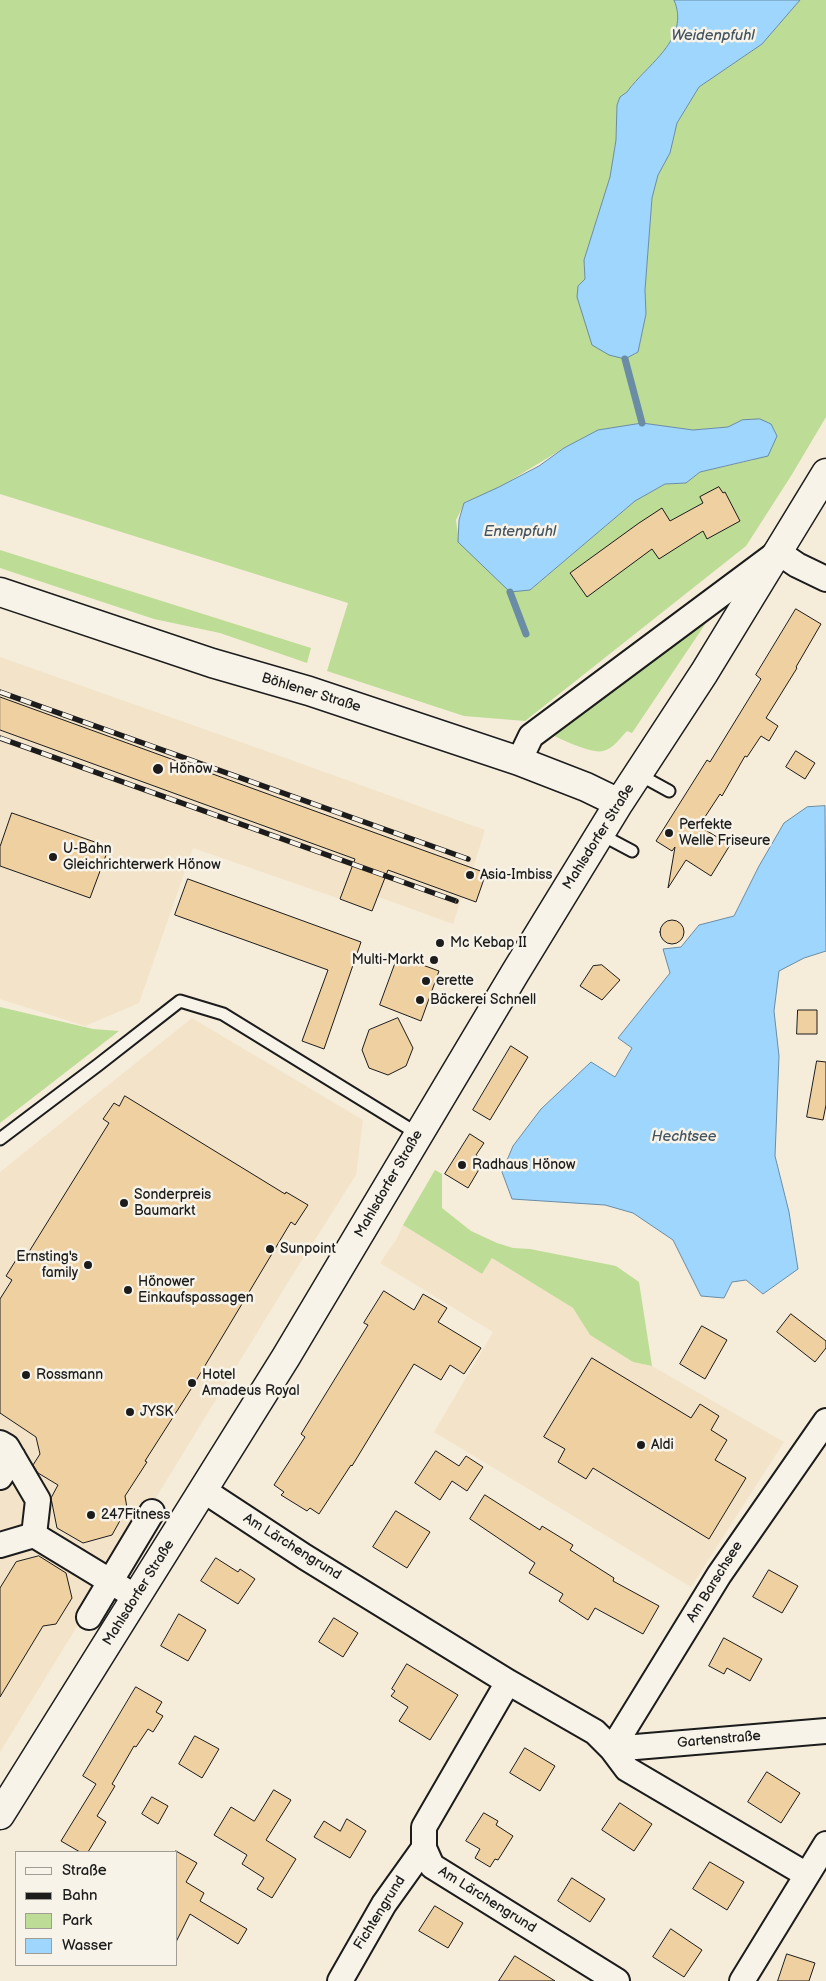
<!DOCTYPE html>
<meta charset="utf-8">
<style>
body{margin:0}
#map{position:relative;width:826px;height:1981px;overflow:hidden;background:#f5ecda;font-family:"Balsamiq Sans",sans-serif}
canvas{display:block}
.legend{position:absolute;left:15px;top:1851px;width:162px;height:115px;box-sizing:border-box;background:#f7f3e8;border:1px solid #9f9d96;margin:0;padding:6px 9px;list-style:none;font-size:15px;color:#1c1c1c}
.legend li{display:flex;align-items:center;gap:10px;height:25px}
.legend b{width:25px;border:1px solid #9f9d96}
</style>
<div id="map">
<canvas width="826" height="1981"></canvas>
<ul class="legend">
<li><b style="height:6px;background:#f7f3e8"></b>Straße</li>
<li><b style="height:6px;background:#1c1c1c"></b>Bahn</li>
<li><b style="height:14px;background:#bddc95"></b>Park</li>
<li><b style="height:14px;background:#9ed6fe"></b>Wasser</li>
</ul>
</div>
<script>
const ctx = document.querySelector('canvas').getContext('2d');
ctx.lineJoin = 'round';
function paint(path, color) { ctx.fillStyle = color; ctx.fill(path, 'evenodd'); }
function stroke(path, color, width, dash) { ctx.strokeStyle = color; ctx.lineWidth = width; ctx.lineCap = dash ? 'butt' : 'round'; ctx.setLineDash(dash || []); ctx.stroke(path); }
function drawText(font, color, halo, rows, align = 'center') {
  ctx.font = font + ' "Balsamiq Sans",sans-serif'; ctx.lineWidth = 5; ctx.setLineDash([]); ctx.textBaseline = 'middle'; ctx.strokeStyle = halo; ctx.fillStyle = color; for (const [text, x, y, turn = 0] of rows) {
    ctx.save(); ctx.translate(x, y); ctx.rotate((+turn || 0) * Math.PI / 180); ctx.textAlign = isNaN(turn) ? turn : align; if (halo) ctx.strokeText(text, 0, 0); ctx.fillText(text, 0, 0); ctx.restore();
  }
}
const built = new Path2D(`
 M 0,657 L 269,752 L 485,830 L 473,868 L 486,873 L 476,902 L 462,897 L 453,924 L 346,885 L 340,899 L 193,848 L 139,1003 L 85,1026 L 0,999 Z
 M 192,1018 L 363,1120 L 356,1175 L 290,1279 L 0,1752 L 0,1172 Z
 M 403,1225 L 482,1274 L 492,1258 L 573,1308 L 590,1335 L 633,1362 L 652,1366 L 784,1442 L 691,1587 L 434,1432 L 493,1332 L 380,1263 L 396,1240 Z`);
const green = new Path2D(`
 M 0,0 L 674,0 C 691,39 647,64 627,92 L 620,98 L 617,105 L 616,140 L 610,177 L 584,260 L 585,279 L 625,359 L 638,352 L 646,314 L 645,290 L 652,198 L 658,175 L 670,153 L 677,123 L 699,87 L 762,44 L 800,0 L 826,0 L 826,417 L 791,476 L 746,546 L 525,721 L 464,716 L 327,671 L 348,603 L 0,494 ZM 742,420 L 753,460 L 700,472 L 686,483 L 665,484 L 635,501 L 530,590 L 459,542 L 456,520 L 465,502 L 498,488 L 564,448 L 598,430 L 642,423 L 693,430 L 728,427 Z
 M 0,550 L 311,648 L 307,663 L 220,633 L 154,619 L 0,568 Z
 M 710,617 L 632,733 L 627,731 C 620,738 613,749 603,751 C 591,754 561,739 550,734 Z
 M 0,1007 L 93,1029 L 119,1031 L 0,1123 Z
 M 435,1170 L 442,1174 L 442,1208 L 471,1231 L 497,1243 L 513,1248 L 530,1249 L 616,1266 L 639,1282 L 652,1366 L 633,1362 L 590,1335 L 573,1308 L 492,1258 L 482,1274 L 403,1225 Z`);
const water = new Path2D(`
 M 674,0 L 800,0 L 762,44 L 699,87 L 677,123 L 670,153 L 658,175 L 652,198 L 645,290 L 646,314 L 638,352 L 625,359 L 609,355 L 592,345 L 577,297 L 578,286 L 585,279 L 584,260 L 610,177 L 616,140 L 617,105 L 620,97 L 627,92 C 647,64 691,39 674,0 Z
 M 760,419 L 771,424 L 777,436 L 768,456 L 700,472 L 686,483 L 665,484 L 635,501 L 530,590 L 510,592 L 458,542 L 459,520 L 464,503 L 499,487 L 539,466 L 564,448 L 598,430 L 642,423 L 693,430 L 728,427 L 742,420 Z
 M 825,806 L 826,951 L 804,958 L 779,971 L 774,1011 L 779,1056 L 775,1156 L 789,1212 L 798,1269 L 763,1294 L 746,1280 L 732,1282 L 724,1298 L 701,1296 L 673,1240 L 633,1213 L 605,1205 L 512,1199 L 502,1172 L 513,1146 L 541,1109 L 591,1062 L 615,1077 L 632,1048 L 618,1038 L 670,973 L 663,949 L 681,947 L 699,925 L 734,916 L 759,866 L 784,823 L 807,807 Z`);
const stream = new Path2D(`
 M 625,359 L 642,423
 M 510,592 L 526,634`);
const building = new Path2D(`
 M 719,487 L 723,493 L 725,492 L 740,521 L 707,539 L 703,531 L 659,559 L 652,549 L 587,597 L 570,573 L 639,523 L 662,508 L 670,521 L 703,503 L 700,497 Z
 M 796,609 L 821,624 L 796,667 L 797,668 L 766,718 L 778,726 L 769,741 L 761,736 L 747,757 L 745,756 L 722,796 L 720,794 L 699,826 L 730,845 L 711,876 L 686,860 L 668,888 L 675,847 L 672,851 L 656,841 L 707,760 L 710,762 L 761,679 L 756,675 Z
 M 0,697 L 486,873 L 476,902 L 388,870 L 372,911 L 340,899 L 355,859 L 0,730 Z
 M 796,751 L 815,763 L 805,779 L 786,767 Z
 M 12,813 L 109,847 L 90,898 L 0,866 L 0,847 Z
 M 188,879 L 361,942 L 324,1049 L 302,1041 L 328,970 L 175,915 Z
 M660 932a12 12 0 1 1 24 0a12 12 0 1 1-24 0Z
 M 398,956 L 439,971 L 421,1021 L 380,1005 Z
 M 602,965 L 620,980 L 602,1000 L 580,986 L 593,966 Z
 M 798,1010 L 817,1010 L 817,1034 L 797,1034 Z
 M 398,1018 L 413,1048 L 406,1066 L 388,1075 L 369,1068 L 362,1050 L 369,1030 Z
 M 511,1046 L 528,1057 L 490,1120 L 473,1110 Z
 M 817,1061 L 826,1062 L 826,1105 L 823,1120 L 807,1117 Z
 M 125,1096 L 285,1194 L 286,1192 L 308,1205 L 295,1225 L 291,1222 L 191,1389 L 145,1461 L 147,1462 L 125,1496 L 127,1508 L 112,1535 L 83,1543 L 57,1528 L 51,1498 L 58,1485 L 38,1473 L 33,1465 L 40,1454 L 36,1437 L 0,1413 L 0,1299 L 12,1280 L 6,1276 L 16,1260 L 22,1263 L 109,1123 L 103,1119 L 114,1103 L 119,1106 Z
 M 470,1134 L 484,1143 L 476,1155 L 480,1158 L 477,1163 L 481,1166 L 468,1188 L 445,1174 Z
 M 384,1291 L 414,1310 L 423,1294 L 447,1308 L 438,1322 L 481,1348 L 464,1374 L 450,1365 L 441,1380 L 414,1364 L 352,1466 L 351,1465 L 319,1514 L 310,1508 L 307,1511 L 281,1495 L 284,1492 L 274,1485 L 305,1437 L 301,1434 L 368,1325 L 364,1323 Z
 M 791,1314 L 826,1341 L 826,1348 L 815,1362 L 777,1332 Z
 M 702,1326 L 727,1340 L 705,1379 L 680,1364 Z
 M 592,1358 L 691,1418 L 700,1404 L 719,1416 L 711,1430 L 727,1440 L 715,1460 L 746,1478 L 709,1539 L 593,1468 L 586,1479 L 558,1462 L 565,1449 L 544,1437 Z
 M 436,1451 L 459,1466 L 466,1456 L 483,1467 L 467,1491 L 452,1481 L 440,1500 L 415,1483 Z
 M 485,1495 L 540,1530 L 542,1526 L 573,1545 L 570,1550 L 614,1578 L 613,1581 L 659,1606 L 643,1634 L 595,1608 L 588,1620 L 559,1601 L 563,1594 L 529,1573 L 535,1563 L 470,1519 Z
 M 396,1511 L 430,1532 L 407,1568 L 373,1547 Z
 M 39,1556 L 66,1573 L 72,1598 L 56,1624 L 43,1626 L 0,1697 L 0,1588 L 16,1562 Z
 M 216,1558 L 238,1572 L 240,1569 L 255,1579 L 238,1604 L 201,1581 Z
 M 769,1570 L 798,1586 L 782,1613 L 753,1597 Z
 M 179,1614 L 206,1630 L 188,1661 L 161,1646 Z
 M 334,1618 L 358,1633 L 343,1657 L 319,1642 Z
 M 724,1638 L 762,1659 L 750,1681 L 727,1668 L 724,1674 L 709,1666 Z
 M 407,1664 L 458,1695 L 430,1740 L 399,1721 L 408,1707 L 391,1696 L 395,1691 L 392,1689 Z
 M 136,1687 L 162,1702 L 156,1712 L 163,1716 L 153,1732 L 148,1729 L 136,1747 L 134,1746 L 112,1784 L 115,1786 L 97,1816 L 106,1822 L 88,1852 L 80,1852 L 61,1841 L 96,1784 L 83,1776 Z
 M 195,1736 L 219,1749 L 202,1778 L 179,1764 Z
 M 525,1748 L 555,1766 L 540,1791 L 510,1773 Z
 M 767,1772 L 800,1793 L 781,1823 L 748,1802 Z
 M 274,1790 L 291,1800 L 266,1840 L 296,1859 L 272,1898 L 257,1889 L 264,1878 L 242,1864 L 247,1855 L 214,1835 L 231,1807 L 254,1821 Z
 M 152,1797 L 168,1806 L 158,1824 L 142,1814 Z
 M 620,1803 L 652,1824 L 634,1851 L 602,1830 Z
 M 484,1813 L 498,1821 L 496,1825 L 513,1836 L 498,1860 L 495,1859 L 490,1867 L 475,1858 L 480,1849 L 466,1841 Z
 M 347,1819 L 366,1831 L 350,1858 L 314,1837 L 324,1821 L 340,1831 Z
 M 176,1851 L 197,1863 L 186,1882 L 204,1893 L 200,1901 L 247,1929 L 238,1944 L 190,1914 L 176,1942 Z
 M 710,1862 L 744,1882 L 727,1910 L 693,1889 Z
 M 572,1878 L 605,1899 L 590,1922 L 558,1901 Z
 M 435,1906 L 463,1923 L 448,1948 L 419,1931 Z
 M 671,1929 L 702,1950 L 684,1977 L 653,1957 Z
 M 787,1954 L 815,1963 L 809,1981 L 778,1981 Z
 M 515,1956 L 555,1981 L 499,1981 Z`);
const lane = new Path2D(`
 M 638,774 L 669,791
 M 600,834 L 632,851
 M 0,1139 L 98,1065 L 180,1001 L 223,1014 L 418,1134`);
const street = new Path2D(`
 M 519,761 L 531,736 L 778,552 L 797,565 L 826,579
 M 0,1443 L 7,1447 L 38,1500 L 34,1535 L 136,1597
 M 0,1477 L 13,1457
 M 203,1490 L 305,1557 L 508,1682 L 595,1732 L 612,1749 L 627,1769 L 807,1875
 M 0,1545 L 34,1535
 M 89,1617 L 152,1512
 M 508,1682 L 424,1827 L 424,1848 L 432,1866 L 617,1981
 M 612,1749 L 719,1575 L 826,1421
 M 612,1749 L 826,1731
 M 340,1981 L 384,1904 L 424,1848
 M 742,1981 L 826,1844`);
const secondary = new Path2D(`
 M 0,592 L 212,663 L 309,691 L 519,761 L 586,787 L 619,803
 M 0,1815 L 286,1357 L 515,973 L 619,803 L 704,673 L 826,473`);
const rail = new Path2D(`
 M 0,692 L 468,859
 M 0,738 L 456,901`);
const markers = [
 [158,769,6,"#1c1c1c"],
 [669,833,5,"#1c1c1c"],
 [53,857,5,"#1c1c1c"],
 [470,875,5,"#1c1c1c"],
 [440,943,5,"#1c1c1c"],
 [434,960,5,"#1c1c1c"],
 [426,981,5,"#1c1c1c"],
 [420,1000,5,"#1c1c1c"],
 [462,1165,5,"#1c1c1c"],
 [124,1203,5,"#1c1c1c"],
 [270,1249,5,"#1c1c1c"],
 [88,1265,5,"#1c1c1c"],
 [128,1290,5,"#1c1c1c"],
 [26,1375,5,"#1c1c1c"],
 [192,1383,5,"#1c1c1c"],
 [130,1412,5,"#1c1c1c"],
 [641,1445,5,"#1c1c1c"],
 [91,1515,5,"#1c1c1c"]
];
const streetNames = [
 ["Böhlener Straße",311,693,17],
 ["Mahlsdorfer Straße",599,837,-58],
 ["Mahlsdorfer Straße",389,1184,-60],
 ["Am Lärchengrund",292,1547,32],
 ["Am Barschsee",715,1582,-58],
 ["Mahlsdorfer Straße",139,1593,-58],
 ["Gartenstraße",719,1740,-5],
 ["Am Lärchengrund",487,1900,32],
 ["Fichtengrund",380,1913,-58]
];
const poiNames = [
 ["Hönow",169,769],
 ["Perfekte",679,825],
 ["Welle Friseure",679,841],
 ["U-Bahn",63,849],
 ["Gleichrichterwerk Hönow",63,865],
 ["Asia-Imbiss",480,875],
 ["Mc Kebap II",450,943],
 ["Multi-Markt",424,960,"right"],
 ["erette",436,981],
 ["Bäckerei Schnell",430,1000],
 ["Radhaus Hönow",472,1165],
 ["Sonderpreis",134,1195],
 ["Baumarkt",134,1211],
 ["Sunpoint",280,1249],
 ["Ernsting's",78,1257,"right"],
 ["family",78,1273,"right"],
 ["Hönower",138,1282],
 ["Einkaufspassagen",138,1298],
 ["Rossmann",36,1375],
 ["Hotel",202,1375],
 ["Amadeus Royal",202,1391],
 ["JYSK",140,1412],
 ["Aldi",651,1445],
 ["247Fitness",101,1515]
];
const waterNames = [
 ["Weidenpfuhl",713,36],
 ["Entenpfuhl",520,532],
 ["Hechtsee",684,1137]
];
paint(built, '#f3e4c9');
paint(green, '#bddc95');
paint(water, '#9ed6fe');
stroke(water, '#6a8ca4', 1);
stroke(stream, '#6a8ca4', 7);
paint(building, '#efd0a1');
stroke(building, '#1c1c1c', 1);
stroke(lane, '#1c1c1c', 15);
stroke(street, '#1c1c1c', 28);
stroke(secondary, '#1c1c1c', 31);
stroke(lane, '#f7f3e8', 11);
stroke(street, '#f7f3e8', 24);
stroke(secondary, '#f7f3e8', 28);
stroke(rail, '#1c1c1c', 5.5);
stroke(rail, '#f7f3e8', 4, [11]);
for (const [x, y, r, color] of markers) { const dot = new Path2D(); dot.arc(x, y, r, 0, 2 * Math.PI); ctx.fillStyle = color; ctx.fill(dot); stroke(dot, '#f7f3e8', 2); }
drawText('14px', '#1c1c1c', '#f7f3e8', streetNames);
drawText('14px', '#1c1c1c', '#f7f3e8', poiNames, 'left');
drawText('italic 15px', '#435460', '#f7f3e8', waterNames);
</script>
